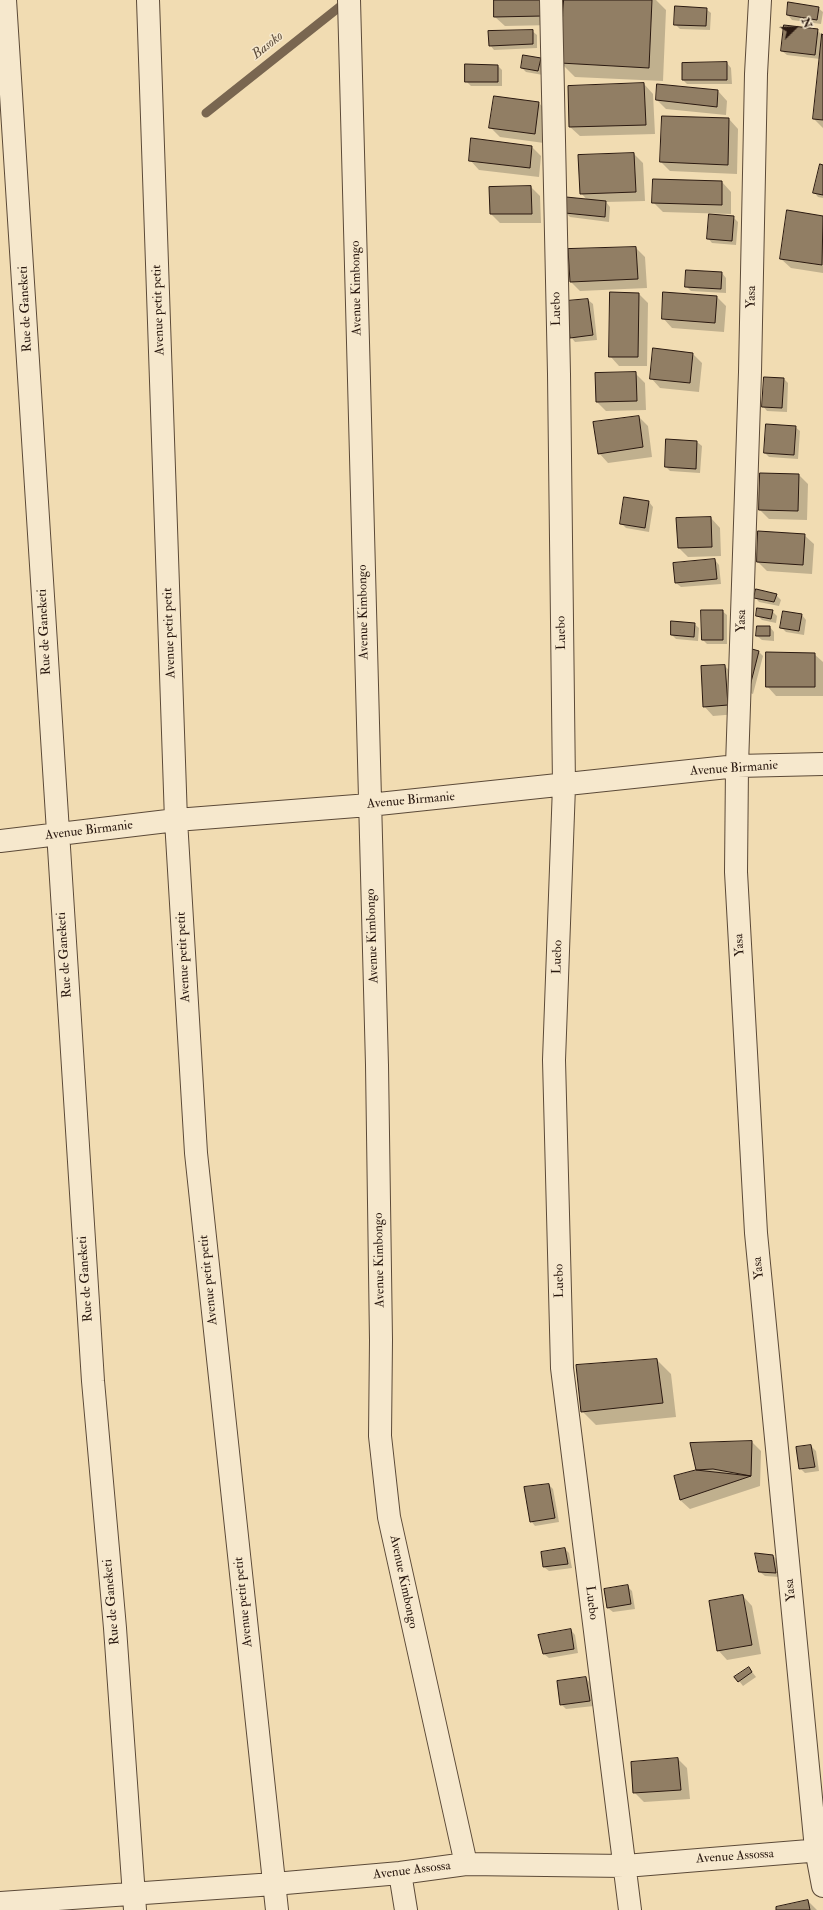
<!DOCTYPE html>
<style>
body{margin:0}
#map{position:relative;width:823px;height:1910px;overflow:hidden;background:#f1dcb2;font-family:"IM FELL Double Pica",serif}
canvas{display:block}
.north{position:absolute;left:775px;top:8px;width:40px;height:40px;-webkit-text-stroke:3px #f6e8cd;paint-order:stroke;rotate:67deg;font-size:11px;font-weight:700;line-height:16px;text-align:center;color:#2a1910}
.north::after{content:'';display:block;margin:auto;width:14px;height:18px;background:#2a1910;clip-path:polygon(50% 0,100% 100%,50% 72%,0 100%)}
</style>
<div id="map">
<canvas width="823" height="1910"></canvas>
<div class="north">N</div>
</div>
<script>
const ctx = document.querySelector('canvas').getContext('2d');
ctx.lineJoin = 'round';
function paint(path, color) { ctx.fillStyle = color; ctx.fill(path, 'evenodd'); }
function stroke(path, color, width, dash) { ctx.strokeStyle = color; ctx.lineWidth = width; ctx.lineCap = dash ? 'butt' : 'round'; ctx.setLineDash(dash || []); ctx.stroke(path); }
function drawText(font, color, halo, rows, align = 'center') {
  ctx.font = font + ' "IM FELL Double Pica",serif'; ctx.lineWidth = 3; ctx.setLineDash([]); ctx.textBaseline = 'middle'; ctx.strokeStyle = halo; ctx.fillStyle = color; for (const [text, x, y, turn = 0] of rows) {
    ctx.save(); ctx.translate(x, y); ctx.rotate((+turn || 0) * Math.PI / 180); ctx.textAlign = isNaN(turn) ? turn : align; if (halo) ctx.strokeText(text, 0, 0); ctx.fillText(text, 0, 0); ctx.restore();
  }
}
const shadow = new Path2D(`
 M 495,0 L 551,0 L 552,25 L 505,26 L 495,17 Z
 M 565,0 L 656,0 L 666,10 L 663,81 L 575,77 L 561,63 Z
 M 818,8 L 823,12 L 821,24 L 792,20 L 788,15 Z
 M 706,9 L 711,13 L 710,30 L 680,29 L 675,24 Z
 M 817,30 L 823,36 L 823,128 L 814,119 L 820,59 L 787,55 L 782,51 Z
 M 532,31 L 537,35 L 537,48 L 494,50 L 490,45 Z
 M 540,59 L 545,64 L 543,75 L 526,72 L 522,68 Z
 M 727,63 L 731,68 L 732,84 L 687,84 L 683,80 Z
 M 498,66 L 502,70 L 502,86 L 471,86 L 466,81 Z
 M 644,84 L 653,94 L 655,134 L 580,136 L 570,127 Z
 M 658,85 L 718,91 L 727,101 L 726,115 L 666,109 L 657,100 Z
 M 539,103 L 548,113 L 544,143 L 500,137 L 490,127 Z
 M 729,119 L 738,129 L 737,174 L 670,171 L 661,162 Z
 M 531,146 L 541,156 L 539,177 L 479,170 L 470,160 Z
 M 634,154 L 643,163 L 645,201 L 606,202 L 610,207 L 609,222 L 570,217 L 566,213 L 588,201 L 581,193 Z
 M 823,166 L 823,198 L 818,197 L 814,192 Z
 M 722,182 L 731,192 L 731,214 L 663,212 L 653,202 Z
 M 531,187 L 540,196 L 541,223 L 500,223 L 491,214 Z
 M 788,211 L 823,217 L 823,273 L 791,268 L 781,259 Z
 M 733,217 L 738,222 L 736,245 L 712,243 L 708,238 Z
 M 636,248 L 645,257 L 647,288 L 580,291 L 571,282 Z
 M 722,273 L 726,278 L 726,293 L 691,291 L 686,286 Z
 M 639,294 L 648,303 L 647,366 L 619,366 L 610,356 Z
 M 717,297 L 726,306 L 724,332 L 672,328 L 663,318 Z
 M 588,300 L 593,304 L 597,340 L 575,342 L 571,337 Z
 M 693,354 L 702,363 L 699,392 L 660,388 L 651,378 Z
 M 635,373 L 645,383 L 646,410 L 606,411 L 597,402 Z
 M 784,379 L 788,383 L 787,412 L 767,411 L 763,406 Z
 M 639,417 L 648,426 L 652,457 L 608,463 L 599,453 Z
 M 795,427 L 800,431 L 798,459 L 769,457 L 765,453 Z
 M 697,442 L 702,446 L 700,473 L 670,471 L 666,467 Z
 M 799,475 L 808,484 L 807,520 L 769,519 L 760,510 Z
 M 649,502 L 653,507 L 649,532 L 626,528 L 622,524 Z
 M 711,518 L 720,528 L 721,556 L 688,557 L 679,548 Z
 M 804,535 L 814,544 L 812,574 L 767,571 L 758,562 Z
 M 715,560 L 719,565 L 721,584 L 681,587 L 676,583 Z
 M 776,595 L 781,600 L 779,606 L 759,602 L 755,597 Z
 M 722,611 L 727,615 L 727,644 L 707,644 L 703,640 Z
 M 772,611 L 777,616 L 776,623 L 762,620 L 757,615 Z
 M 802,615 L 806,620 L 804,635 L 786,632 L 782,628 Z
 M 694,624 L 699,628 L 698,641 L 676,639 L 672,635 Z
 M 770,627 L 774,632 L 774,641 L 762,640 L 757,636 Z
 M 759,652 L 763,656 L 753,694 L 747,692 Z
 M 814,654 L 823,662 L 823,696 L 776,696 L 767,686 Z
 M 725,666 L 734,676 L 737,714 L 713,716 L 704,706 Z
 M 657,1360 L 671,1374 L 676,1417 L 596,1425 L 582,1411 Z
 M 752,1442 L 761,1451 L 760,1486 L 690,1509 L 680,1500 L 675,1477 L 698,1471 L 691,1444 Z
 M 811,1446 L 816,1451 L 819,1471 L 805,1473 L 800,1468 Z
 M 549,1485 L 553,1489 L 559,1522 L 535,1526 L 531,1521 Z
 M 565,1549 L 569,1553 L 572,1568 L 549,1571 L 544,1567 Z
 M 773,1556 L 778,1560 L 780,1577 L 765,1576 L 760,1572 Z
 M 627,1586 L 632,1591 L 635,1609 L 613,1612 L 608,1608 Z
 M 743,1596 L 752,1606 L 761,1654 L 727,1660 L 718,1650 Z
 M 571,1630 L 575,1635 L 578,1653 L 549,1658 L 544,1654 L 539,1636 Z
 M 749,1668 L 756,1677 L 743,1686 L 736,1677 Z
 M 586,1678 L 590,1683 L 594,1706 L 566,1709 L 561,1704 Z
 M 678,1759 L 687,1768 L 690,1799 L 644,1802 L 634,1792 Z
 M 808,1901 L 817,1910 L 778,1910 Z`);
const stream = new Path2D(`
 M 206,113 L 347,1`);
const building = new Path2D(`
 M 494,0 L 542,0 L 543,16 L 494,17 Z
 M 564,0 L 652,0 L 649,68 L 560,63 Z
 M 788,2 L 819,7 L 817,20 L 787,15 Z
 M 675,6 L 707,8 L 706,26 L 674,25 Z
 M 784,25 L 818,29 L 815,55 L 781,51 Z
 M 533,30 L 533,44 L 489,46 L 488,31 Z
 M 822,34 L 823,35 L 823,120 L 813,119 Z
 M 523,55 L 541,58 L 538,71 L 521,68 Z
 M 727,62 L 727,80 L 682,80 L 682,63 Z
 M 465,64 L 498,65 L 498,82 L 465,82 Z
 M 644,83 L 646,125 L 569,127 L 568,86 Z
 M 657,84 L 718,90 L 717,107 L 656,100 Z
 M 494,96 L 539,102 L 535,134 L 489,128 Z
 M 662,116 L 729,118 L 728,165 L 660,162 Z
 M 471,138 L 532,146 L 530,168 L 469,161 Z
 M 634,153 L 636,192 L 580,194 L 578,155 Z
 M 820,164 L 823,165 L 823,195 L 813,193 Z
 M 653,179 L 722,181 L 722,205 L 652,203 Z
 M 531,186 L 532,214 L 490,214 L 489,187 Z
 M 566,197 L 606,201 L 605,217 L 565,213 Z
 M 787,210 L 823,216 L 822,265 L 780,259 Z
 M 709,214 L 734,216 L 732,241 L 707,239 Z
 M 636,247 L 638,279 L 570,282 L 568,249 Z
 M 686,270 L 722,272 L 721,289 L 685,287 Z
 M 610,292 L 639,293 L 638,357 L 609,357 Z
 M 663,292 L 717,296 L 715,323 L 662,319 Z
 M 588,299 L 593,335 L 570,338 L 566,301 Z
 M 653,348 L 693,353 L 690,383 L 650,379 Z
 M 636,372 L 637,401 L 596,402 L 595,373 Z
 M 764,377 L 784,378 L 782,408 L 762,407 Z
 M 639,416 L 643,447 L 598,454 L 593,422 Z
 M 766,424 L 796,426 L 794,455 L 764,453 Z
 M 666,439 L 697,441 L 696,469 L 665,467 Z
 M 760,473 L 799,474 L 798,511 L 759,510 Z
 M 624,497 L 649,501 L 645,528 L 620,524 Z
 M 711,517 L 712,547 L 678,548 L 676,518 Z
 M 758,531 L 805,534 L 803,565 L 757,562 Z
 M 715,559 L 717,579 L 675,583 L 673,563 Z
 M 756,589 L 777,594 L 774,602 L 754,598 Z
 M 757,608 L 773,610 L 771,619 L 756,616 Z
 M 701,610 L 723,610 L 723,640 L 702,640 Z
 M 783,611 L 802,614 L 799,631 L 780,628 Z
 M 671,621 L 695,623 L 694,637 L 671,635 Z
 M 757,626 L 770,626 L 770,636 L 756,636 Z
 M 752,649 L 759,651 L 749,690 Z
 M 766,652 L 815,653 L 815,687 L 766,687 Z
 M 725,665 L 728,705 L 703,707 L 701,666 Z
 M 657,1359 L 663,1403 L 581,1412 L 576,1365 Z
 M 752,1441 L 751,1476 L 713,1469 L 696,1470 L 690,1443 Z
 M 811,1445 L 815,1467 L 799,1469 L 796,1447 Z
 M 696,1470 L 751,1476 L 680,1500 L 674,1476 Z
 M 549,1484 L 555,1518 L 530,1522 L 524,1487 Z
 M 565,1548 L 568,1564 L 543,1567 L 541,1552 Z
 M 755,1553 L 773,1555 L 776,1573 L 759,1572 Z
 M 628,1585 L 631,1604 L 607,1608 L 604,1589 Z
 M 743,1595 L 752,1645 L 717,1651 L 709,1601 Z
 M 571,1629 L 574,1649 L 543,1654 L 538,1635 Z
 M 749,1667 L 752,1672 L 738,1682 L 734,1677 Z
 M 586,1677 L 590,1701 L 560,1705 L 557,1681 Z
 M 678,1758 L 681,1790 L 633,1793 L 631,1762 Z
 M 808,1900 L 810,1910 L 776,1910 L 776,1907 Z`);
const street = new Path2D(`
 M 5,0 L 93,1381 L 115,1628 L 135,1910
 M 148,0 L 176,820 L 196,1153 L 277,1910
 M 349,0 L 377,1065 L 381,1340 L 380,1436 L 389,1517 L 466,1864
 M 551,0 L 559,374 L 564,786 L 554,1060 L 562,1368 L 630,1910
 M 760,0 L 756,74 L 750,372 L 737,766 L 736,872 L 756,1233 L 816,1849 L 823,1886
 M 0,841 L 176,820 L 369,805 L 737,766 L 823,764
 M 400,1873 L 406,1910
 M 0,1903 L 274,1884 L 400,1873 L 466,1864 L 625,1866 L 809,1851 L 823,1848`);
const streetNames = [
 ["Avenue Kimbongo",357,288,-91],
 ["Yasa",752,297,-89],
 ["Rue de Ganeketi",26,309,-93],
 ["Luebo",557,309,-91],
 ["Avenue petit petit",159,310,-92],
 ["Avenue Kimbongo",364,612,-91],
 ["Yasa",742,621,-88],
 ["Rue de Ganeketi",45,632,-93],
 ["Avenue petit petit",170,633,-92],
 ["Luebo",562,633,-91],
 ["Avenue Birmanie",734,769,-4],
 ["Avenue Birmanie",411,801,-5],
 ["Avenue Birmanie",89,831,-7],
 ["Avenue Kimbongo",373,936,-92],
 ["Yasa",740,945,-93],
 ["Rue de Ganeketi",65,955,-94],
 ["Avenue petit petit",184,957,-93],
 ["Luebo",558,957,-88],
 ["Avenue Kimbongo",380,1260,-91],
 ["Yasa",759,1268,-96],
 ["Rue de Ganeketi",86,1279,-94],
 ["Avenue petit petit",209,1280,-96],
 ["Luebo",560,1281,-91],
 ["Avenue Kimbongo",403,1582,78],
 ["Yasa",791,1590,-96],
 ["Rue de Ganeketi",112,1602,-95],
 ["Avenue petit petit",244,1602,-96],
 ["Luebo",591,1603,83],
 ["Avenue Assossa",735,1857,-4],
 ["Avenue Assossa",412,1871,-7]
];
const waterNames = [
 ["Basoko",268,46,-38]
];
paint(shadow, '#0003');
stroke(stream, '#796650', 9);
paint(building, '#917e64');
stroke(building, '#2a1910', 1);
stroke(street, '#5c4a38', 24);
stroke(street, '#f6e8cd', 22);
drawText('13px', '#2a1910', '#f6e8cd', streetNames);
drawText('italic 14px', '#5e4d3b', '#f6e8cd', waterNames);
</script>
